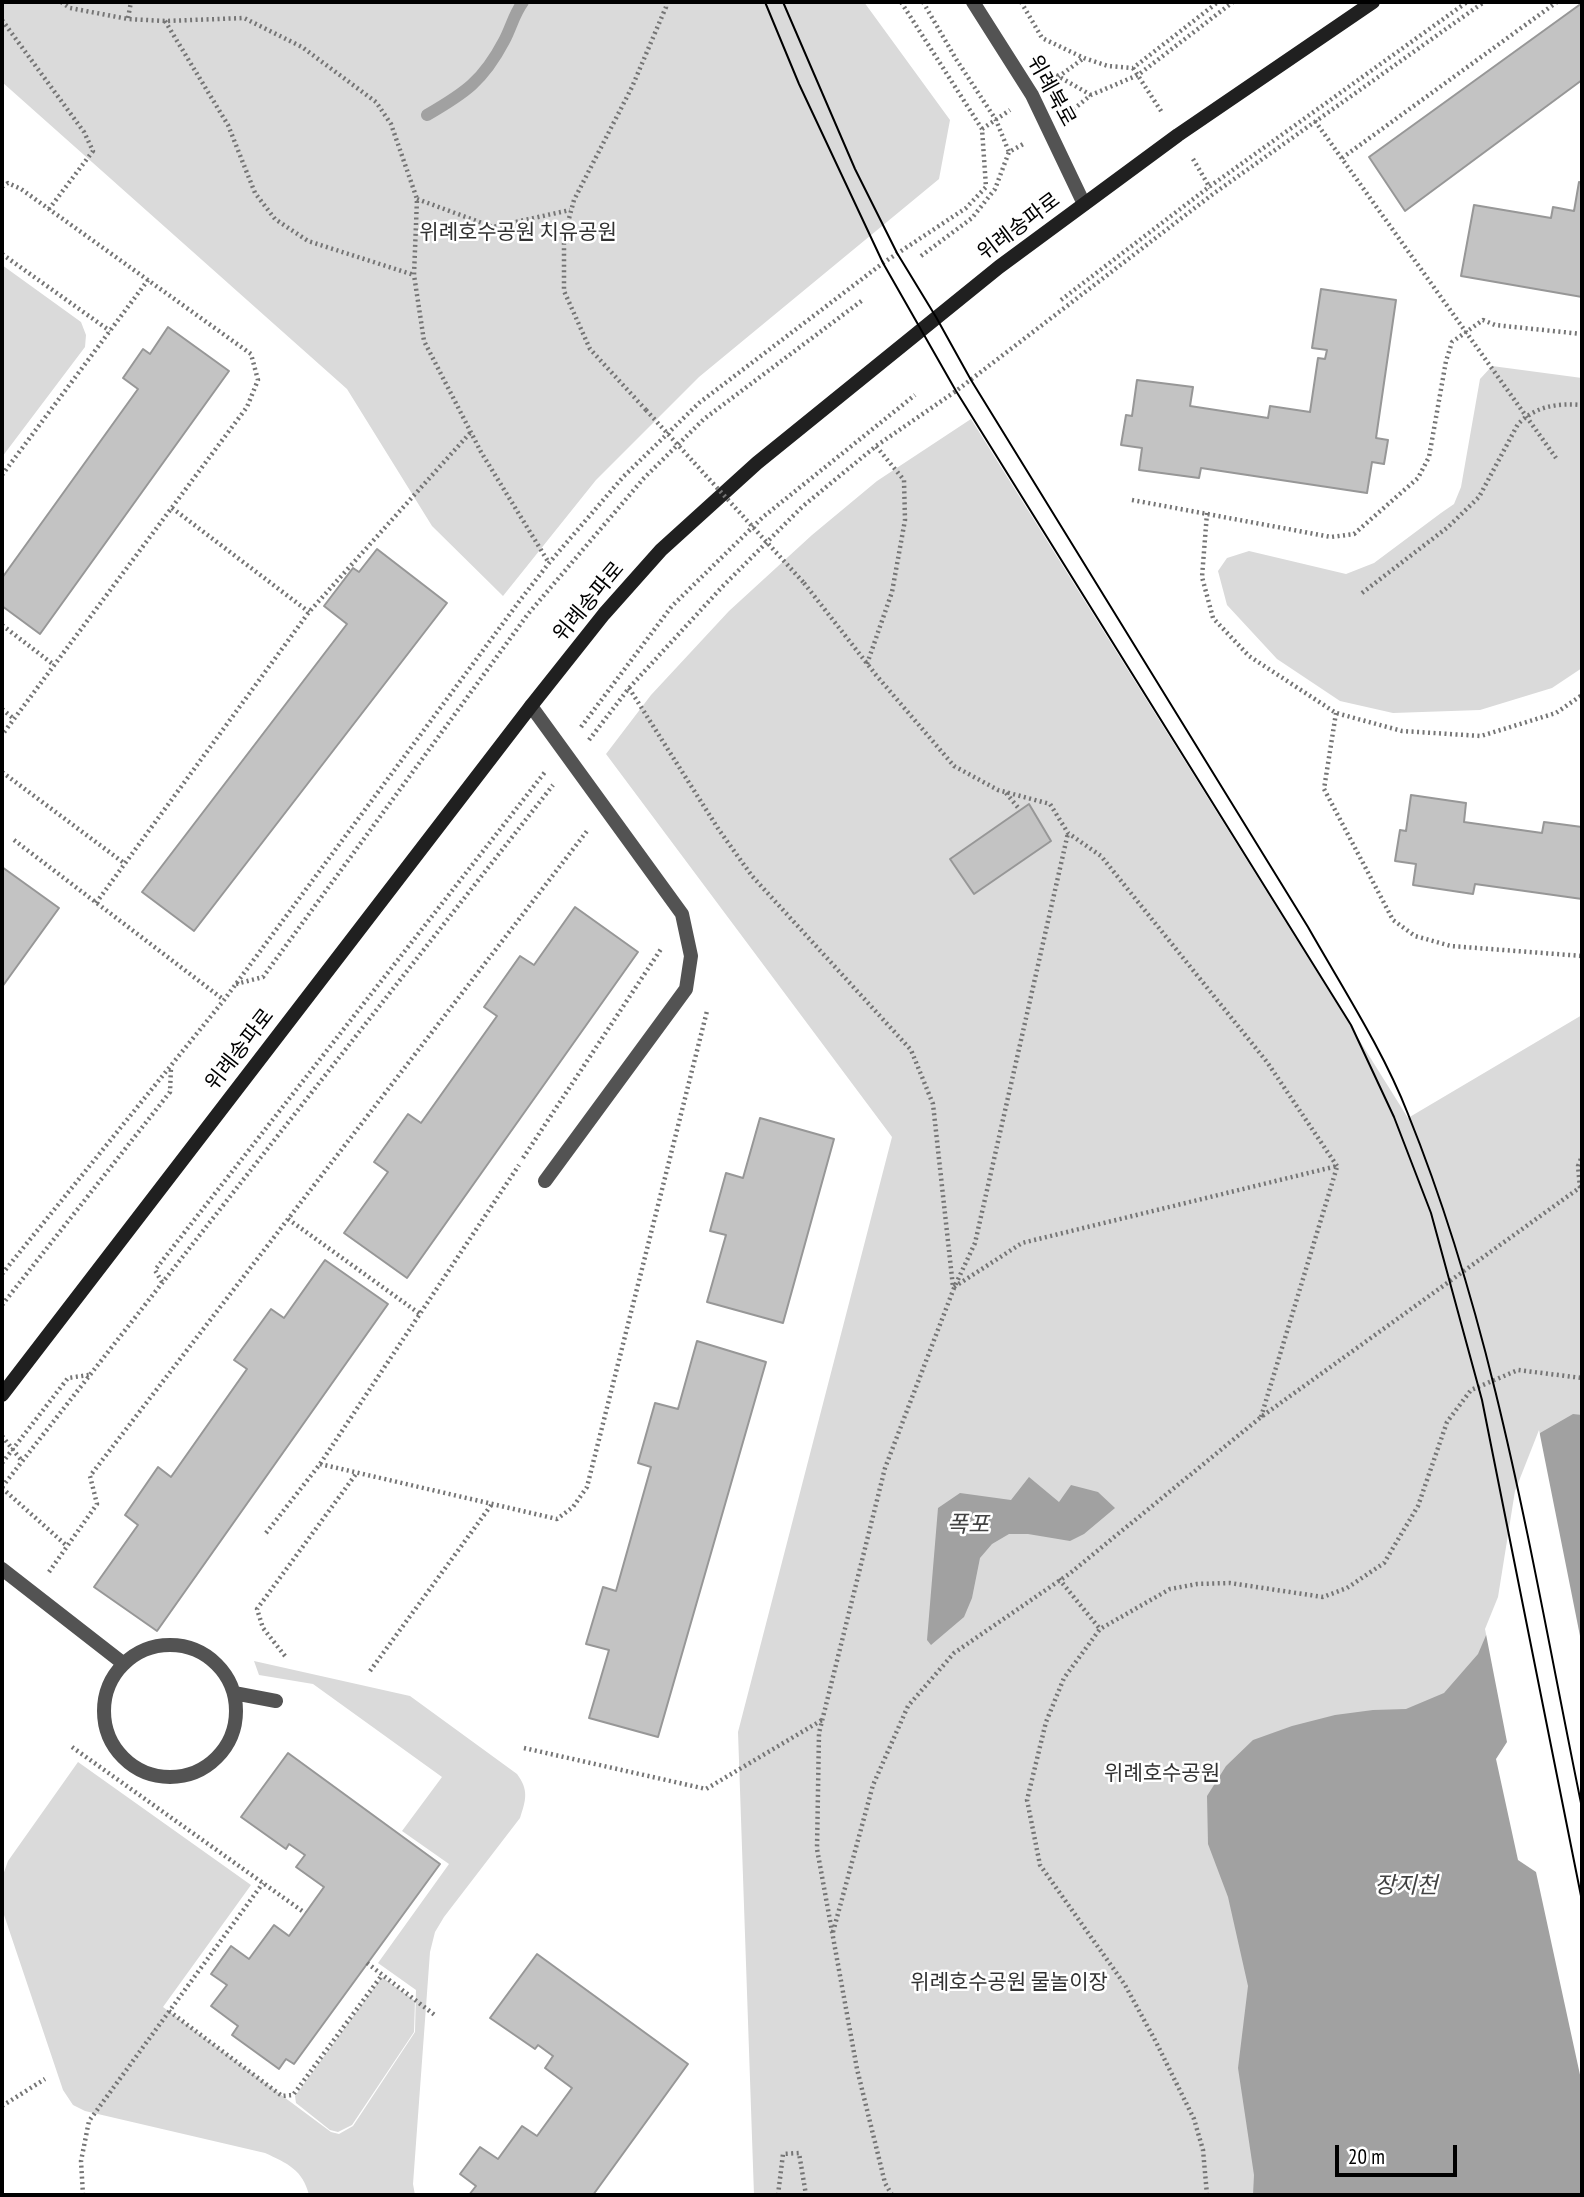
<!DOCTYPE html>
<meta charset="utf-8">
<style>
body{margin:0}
#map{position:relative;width:1584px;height:2197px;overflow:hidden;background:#fff;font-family:"PT Sans Narrow",sans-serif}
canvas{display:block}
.frame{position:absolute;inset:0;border:4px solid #000;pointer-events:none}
.scale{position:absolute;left:1335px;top:2145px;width:122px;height:32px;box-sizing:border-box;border:4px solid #000;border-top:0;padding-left:9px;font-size:21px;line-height:24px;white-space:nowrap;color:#000;-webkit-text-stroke:5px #fff;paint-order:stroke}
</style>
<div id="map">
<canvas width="1584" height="2197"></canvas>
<div class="frame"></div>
<div class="scale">20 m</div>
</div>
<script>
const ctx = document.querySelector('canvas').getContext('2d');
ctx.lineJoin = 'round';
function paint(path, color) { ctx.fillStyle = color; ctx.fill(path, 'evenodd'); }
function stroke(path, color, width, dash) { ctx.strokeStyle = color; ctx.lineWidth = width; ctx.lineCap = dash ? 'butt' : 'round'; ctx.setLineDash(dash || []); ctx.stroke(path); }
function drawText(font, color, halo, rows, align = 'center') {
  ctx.font = font + ' "PT Sans Narrow","Noto Sans KR",sans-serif'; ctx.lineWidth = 5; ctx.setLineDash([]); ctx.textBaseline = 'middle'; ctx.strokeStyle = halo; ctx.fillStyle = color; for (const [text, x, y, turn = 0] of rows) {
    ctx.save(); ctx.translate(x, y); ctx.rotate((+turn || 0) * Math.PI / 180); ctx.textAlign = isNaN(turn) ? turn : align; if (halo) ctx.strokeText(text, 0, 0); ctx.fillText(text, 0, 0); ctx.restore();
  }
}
const green = new Path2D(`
 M 2,2 L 864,2 L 950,120 L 939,179 L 699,377 L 596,480 L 503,596 L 432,526 L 347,389 L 2,82 Z
 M 2,265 L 81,322 L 86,335 L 85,347 L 2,457 Z
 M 1492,366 L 1582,378 L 1582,668 L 1552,688 L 1480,710 L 1393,713 L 1340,701 L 1277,659 L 1227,605 L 1218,571 L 1227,558 L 1249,551 L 1346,574 L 1374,563 L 1441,513 L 1454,504 L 1461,487 L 1480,379 Z
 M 971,419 L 1408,1118 L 1582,1015 L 1582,2195 L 754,2195 L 738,1732 L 892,1137 L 606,754 L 651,695 L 729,611 L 812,535 L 877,481 Z
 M 254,1661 L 410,1696 L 517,1774 C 529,1790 526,1800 520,1818 L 444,1917 L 435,1932 L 430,1952 L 413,2184 L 415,2195 L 309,2195 C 303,2170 287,2163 265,2153 L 85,2111 L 73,2105 L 63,2090 L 2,1909 L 2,1878 L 8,1861 L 78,1762 L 251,1885 L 163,2007 L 331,2132 L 339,2134 L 353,2126 L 415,2032 L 416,1990 L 378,1963 L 449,1864 L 402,1831 L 442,1777 L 313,1684 L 259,1675 Z
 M 382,1977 L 415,2001 L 414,2032 L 352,2125 L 338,2132 L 330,2130 L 296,2103 L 295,2096 Z`);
const water = new Path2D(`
 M 1573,1414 L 1582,1415 L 1582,2195 L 1253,2195 L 1254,2175 L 1238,2068 L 1248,1986 L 1228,1897 L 1208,1844 L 1207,1796 L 1226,1766 L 1253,1740 L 1292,1726 L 1335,1715 L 1373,1710 L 1406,1709 L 1444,1693 L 1478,1654 L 1502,1598 L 1540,1433 Z
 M 1029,1477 L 1059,1502 L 1071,1485 L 1098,1492 L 1115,1508 L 1084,1534 L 1070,1541 L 1028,1534 L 1009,1534 L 992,1544 L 980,1558 L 972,1598 L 964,1617 L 931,1645 L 927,1640 L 938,1508 L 960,1493 L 1011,1500 Z`);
const pier = new Path2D(`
 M 1539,1430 L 1582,1646 L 1582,2084 L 1536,1872 L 1518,1860 L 1496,1759 L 1507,1742 L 1485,1629 L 1498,1597 L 1515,1491 Z`);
const stream = new Path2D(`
 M 427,115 C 465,93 483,81 504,41 C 511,28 514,14 523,2`);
const building = new Path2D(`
 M 1582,3 L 1582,80 L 1405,211 L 1369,157 Z
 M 1579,182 L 1582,183 L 1582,297 L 1461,276 L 1474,205 L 1551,218 L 1553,207 L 1574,211 Z
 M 1321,289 L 1396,300 L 1376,438 L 1388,440 L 1384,464 L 1372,462 L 1367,493 L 1201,468 L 1199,478 L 1139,470 L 1142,448 L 1121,445 L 1126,415 L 1132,416 L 1137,380 L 1193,387 L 1190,406 L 1268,418 L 1270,406 L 1310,412 L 1318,358 L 1325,359 L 1327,350 L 1312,348 Z
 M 168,327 L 229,371 L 40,634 L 2,606 L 2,578 L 138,389 L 123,378 L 143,349 L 150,354 Z
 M 377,549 L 447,603 L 194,931 L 142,892 L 347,624 L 324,606 L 353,568 L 359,572 Z
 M 1411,795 L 1466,803 L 1464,822 L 1542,833 L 1544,822 L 1582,827 L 1582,899 L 1475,884 L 1473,894 L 1413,885 L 1416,864 L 1395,861 L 1400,830 L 1406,831 Z
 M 1029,804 L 1051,841 L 974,894 L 950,859 Z
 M 2,867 L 59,908 L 2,987 Z
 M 575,907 L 638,952 L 407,1278 L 344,1233 L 388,1172 L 374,1162 L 408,1114 L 421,1123 L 497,1016 L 484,1007 L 520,956 L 534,965 Z
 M 760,1118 L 834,1139 L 783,1323 L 707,1302 L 726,1235 L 710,1231 L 726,1173 L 743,1178 Z
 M 325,1260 L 388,1304 L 157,1631 L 94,1587 L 138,1525 L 125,1515 L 158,1467 L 171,1477 L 247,1369 L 234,1360 L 271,1309 L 284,1318 Z
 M 697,1341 L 766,1362 L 658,1737 L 589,1718 L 609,1650 L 586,1644 L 603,1587 L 616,1591 L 651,1467 L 638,1463 L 655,1403 L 678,1409 Z
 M 288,1753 L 440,1864 L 294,2064 L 286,2059 L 279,2069 L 232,2035 L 238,2026 L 211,2006 L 227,1985 L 211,1974 L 231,1946 L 249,1959 L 274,1925 L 289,1936 L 324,1887 L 296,1867 L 305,1855 L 289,1844 L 286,1849 L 241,1817 Z
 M 537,1954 L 688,2064 L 593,2195 L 469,2195 L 476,2186 L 460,2174 L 480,2147 L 498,2159 L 522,2126 L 537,2136 L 572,2088 L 545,2068 L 553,2056 L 538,2045 L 535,2049 L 490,2018 Z`);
const path = new Path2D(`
 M 61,2 L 70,8 L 128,19 L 165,21 L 244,18 L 302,47 L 376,102 L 391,124 L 417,199 L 414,275 L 424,341 L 481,452 L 549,563
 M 923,2 L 956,59 L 996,120 L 1009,152
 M 1021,2 L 1042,38 L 1084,58 L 1108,66 L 1133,68 L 1218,2
 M 128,18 L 131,2
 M 2,20 L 84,132 L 93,151 L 49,209
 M 165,21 L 228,125 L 255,193 L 275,219 L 308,241 L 414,275
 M 1133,68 L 1163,114
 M 1056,75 L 1091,95
 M 1058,77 L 1084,58
 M 1069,113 L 1091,95 L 1138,75 L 1233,2
 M 1315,121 L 1556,458
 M 982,129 L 1010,110
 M 1342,158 L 1557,2
 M 1193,159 L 1210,188
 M 2,187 L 8,183 L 21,189 L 251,354 L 258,380 L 247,407 L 2,735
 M 417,199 L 493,227 L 570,210
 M 2,254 L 110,331
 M 921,256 L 972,218 L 995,189 L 1009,152 L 1025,143
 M 1061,300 L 1209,187 L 1467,2
 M 646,410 L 590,349 L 564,291 L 564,237 L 574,200 L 632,87 L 666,7 L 666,2
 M 2,475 L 148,280
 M 1132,500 L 1331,537 L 1354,534 L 1418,478 L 1429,457 L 1446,361 L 1452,342 L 1483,320 L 1495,325 L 1582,334
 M 172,508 L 309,612
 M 1207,513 L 1202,577 L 1213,618 L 1249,656 L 1336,713 L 1402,731 L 1481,736 L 1556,713 L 1582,695
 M 804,583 L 876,675 L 954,766 L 998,790 L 1050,804 L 1068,833 L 1101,856 L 1267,1062 L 1337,1166
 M 1362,593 L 1448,527 L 1479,497 L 1518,424 C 1536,406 1557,403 1582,405
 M 2,625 L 54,665
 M 867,664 L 892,592 L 905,520 L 904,480 L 876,446
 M 629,688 L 719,830 L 752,876 L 911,1050 L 933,1104 L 953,1287
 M 2,709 L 14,719
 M 1336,713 L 1324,789 L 1393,920 L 1415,936 L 1451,946 L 1582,956
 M 581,727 L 672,606 L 763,517 L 915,395
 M 589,740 L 629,688 L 722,587 L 802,507 L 876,446 L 956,391 L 1213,194 L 1484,2
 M 2,772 L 124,863
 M 1006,793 L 1020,810
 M 14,840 L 224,1000
 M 96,903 L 309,612 L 470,433
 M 236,984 L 263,977 L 528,614 L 644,478 L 704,419 L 864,299
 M 523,1158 L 661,949
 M 1580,1188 L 1578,1166 L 1582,1156
 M 288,1219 L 420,1314
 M 2,1274 L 224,1000 L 521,599 L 549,563 L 623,477 L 699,403 L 883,263 L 966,208 L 986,187 L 982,129 L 901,2
 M 162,1282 L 155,1270 L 545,772
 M 954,1287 L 1022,1243 L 1337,1166
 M 2,1305 L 170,1092 L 171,1067
 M 1261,1417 L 1337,1167
 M 2,1436 L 22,1461
 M 2,1463 L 68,1378 L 89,1375
 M 320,1464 L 557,1519 L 573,1507 L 587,1487 L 707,1011
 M 2,1487 L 553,785
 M 2,1488 L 67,1546
 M 266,1533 L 320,1464 L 519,1165
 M 49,1572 L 97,1504 L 90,1476 L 587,831
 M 1059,1579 L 1100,1629
 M 285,1656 L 263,1628 L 257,1609 L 356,1474
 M 370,1671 L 492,1504
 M 72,1747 L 305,1913
 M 524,1748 L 706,1789 L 822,1720
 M 833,1932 L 873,1785 L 908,1706 L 954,1653 L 1069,1574 L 1261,1417 L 1582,1186
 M 367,1963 L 436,2016
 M 169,2011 L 282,2096 L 293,2095 L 382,1975
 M 2,2106 L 45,2079
 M 83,2195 L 81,2161 L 89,2121 L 263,1883
 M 778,2195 L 783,2154 L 799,2153 L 806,2195
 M 892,2195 L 885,2183 L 857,2069 L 817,1849 L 819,1733 L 885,1468 L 954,1288 L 975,1243 L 1068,833
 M 1207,2195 L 1203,2150 L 1194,2119 L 1156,2042 L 1125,1985 L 1040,1865 L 1027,1800 L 1046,1722 L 1064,1678 L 1100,1629 L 1170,1589 L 1197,1584 L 1230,1583 L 1323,1597 L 1347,1588 L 1384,1563 L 1418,1506 L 1447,1422 L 1471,1390 L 1518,1370 L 1582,1378`);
const service = new Path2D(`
 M 531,706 L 682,914 L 691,956 L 686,989 L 545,1181
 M 2,1569 L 124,1664
 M104 1711a66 66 0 1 1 132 0a66 66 0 1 1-132 0Z
 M 234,1693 L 276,1701`);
const minor = new Path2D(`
 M 973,2 L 1032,95 L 1084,204`);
const secondary = new Path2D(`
 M 2,1395 L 531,706 L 604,614 L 661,550 L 757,463 L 999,267 L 1178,135 L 1373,2`);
const tram = new Path2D(`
 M 765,2 L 799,84 L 883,263 L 956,391 L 1351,1025 L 1394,1117 L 1431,1213 L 1482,1400 L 1582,1901
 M 783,2 L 855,169 L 897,253 L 936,317 L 971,380 L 1308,927 C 1342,987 1383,1050 1408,1114 C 1498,1336 1534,1575 1582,1808`);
const pathBridge = new Path2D(`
 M 646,410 L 804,583`);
const streetNames = [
 ["위례북로",1051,91,61],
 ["위례송파로",1019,227,-37],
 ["위례송파로",589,602,-50],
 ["위례송파로",240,1050,-52]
];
const parkNames = [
 ["위례호수공원 치유공원",518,233],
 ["위례호수공원",1162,1774],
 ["위례호수공원 물놀이장",1009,1983]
];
const waterNames = [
 ["폭포",968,1525],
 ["장지천",1406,1886]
];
paint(green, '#dadada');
paint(water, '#a1a1a1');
paint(pier, '#fff');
stroke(stream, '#a1a1a1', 12);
paint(building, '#c3c3c3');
stroke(building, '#979797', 2);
stroke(path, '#757575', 4.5, [2, 3.5]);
stroke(service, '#535353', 14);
stroke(minor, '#535353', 14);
stroke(secondary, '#202020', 14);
stroke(tram, '#000', 2);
stroke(pathBridge, '#757575', 4.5, [2, 3.5]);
drawText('21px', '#000', '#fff', streetNames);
drawText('21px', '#313131', '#fff', parkNames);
drawText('italic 23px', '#424242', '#fff', waterNames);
</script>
